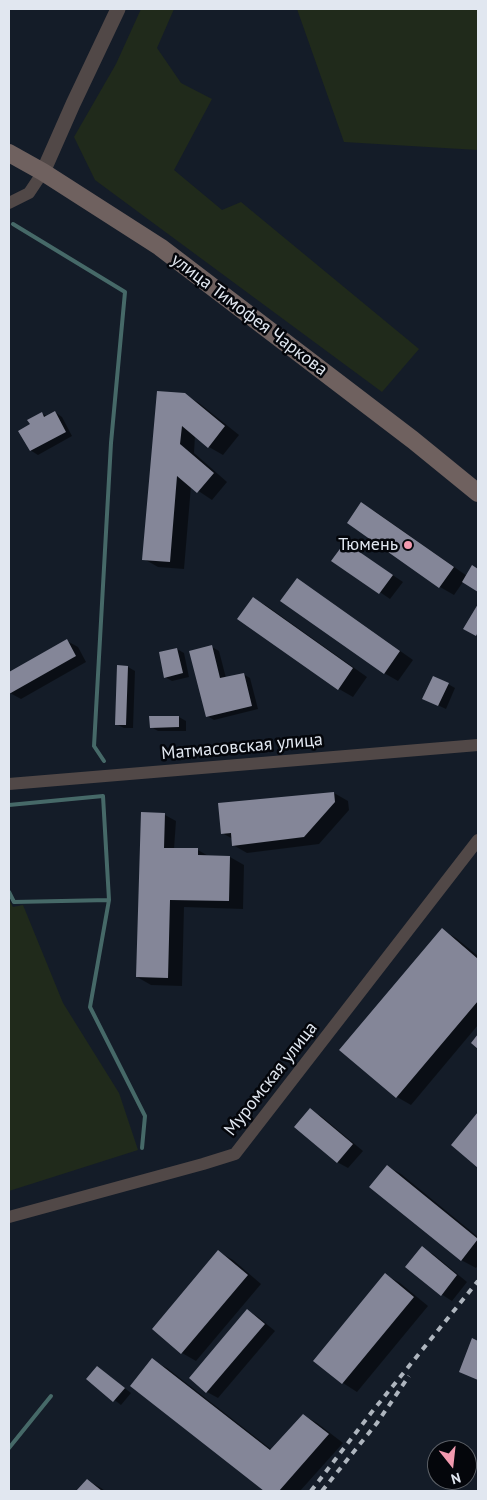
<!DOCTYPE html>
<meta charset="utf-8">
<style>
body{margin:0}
#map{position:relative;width:487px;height:1500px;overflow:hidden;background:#141c28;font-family:"PT Sans",sans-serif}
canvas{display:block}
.frame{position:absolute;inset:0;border:10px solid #e1e7f0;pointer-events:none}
.north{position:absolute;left:427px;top:1440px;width:50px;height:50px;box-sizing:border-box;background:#04060b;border:1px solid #5c6067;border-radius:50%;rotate:164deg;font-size:14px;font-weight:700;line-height:20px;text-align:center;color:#e1e7f0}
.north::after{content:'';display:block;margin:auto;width:18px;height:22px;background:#f29aaf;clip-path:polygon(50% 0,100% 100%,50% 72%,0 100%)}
</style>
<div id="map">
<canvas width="487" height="1500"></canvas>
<div class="frame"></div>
<div class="north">N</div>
</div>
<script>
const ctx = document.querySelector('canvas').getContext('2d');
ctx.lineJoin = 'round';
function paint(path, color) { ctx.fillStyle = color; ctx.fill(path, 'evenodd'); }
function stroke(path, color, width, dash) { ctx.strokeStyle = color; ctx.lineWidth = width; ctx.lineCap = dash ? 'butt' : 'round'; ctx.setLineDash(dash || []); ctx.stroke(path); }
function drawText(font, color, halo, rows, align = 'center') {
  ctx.font = font + ' "PT Sans",sans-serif'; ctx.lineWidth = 5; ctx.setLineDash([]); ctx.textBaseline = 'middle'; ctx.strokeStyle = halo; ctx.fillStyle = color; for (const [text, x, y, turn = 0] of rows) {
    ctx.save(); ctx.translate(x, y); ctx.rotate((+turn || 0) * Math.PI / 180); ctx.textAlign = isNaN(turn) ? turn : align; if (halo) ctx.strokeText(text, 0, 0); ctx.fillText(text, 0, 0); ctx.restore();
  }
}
const green = new Path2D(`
 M 141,9 L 174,9 L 157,48 L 181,83 L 212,99 L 174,170 L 222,210 L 241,202 L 419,349 L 382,392 L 95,180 L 74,137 L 116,64 Z
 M 297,9 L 478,9 L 478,150 L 344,142 Z
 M 9,900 L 13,907 L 23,905 L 63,1003 L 119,1093 L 138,1150 L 9,1191 Z`);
const shadow = new Path2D(`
 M 184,394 L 199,403 L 239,435 L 223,455 L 209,447 L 195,436 L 194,453 L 227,482 L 212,500 L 191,486 L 184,569 L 158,567 L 144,559 Z
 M 55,412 L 62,417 L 72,436 L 38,455 L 30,450 L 32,425 L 42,414 L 47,416 Z
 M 362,504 L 376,512 L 467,576 L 472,567 L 478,570 L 478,590 L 463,582 L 454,595 L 440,587 L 348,522 Z
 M 345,543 L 403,582 L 390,599 L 333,560 Z
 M 297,579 L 311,588 L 413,660 L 398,681 L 384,673 Z
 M 253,598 L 267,606 L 367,677 L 353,697 L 339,689 L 239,618 Z
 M 67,641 L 78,647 L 86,662 L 21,699 L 10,693 L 9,673 Z
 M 212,647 L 219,651 L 226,678 L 243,674 L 250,678 L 258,709 L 214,720 L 207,716 Z
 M 177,649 L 184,653 L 189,677 L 172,681 L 165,677 L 160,653 Z
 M 128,667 L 135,671 L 133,728 L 124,728 L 116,724 Z
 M 448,684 L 455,688 L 446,709 L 431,702 Z
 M 179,717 L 186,721 L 186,731 L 158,731 L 151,727 Z
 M 334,793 L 348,801 L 349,810 L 319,844 L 247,853 L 233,845 L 233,839 L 222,833 Z
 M 143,813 L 165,815 L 176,821 L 174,849 L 198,850 L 210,857 L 230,857 L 244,865 L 243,909 L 184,907 L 182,986 L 151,985 L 137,977 Z
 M 442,930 L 456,938 L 478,956 L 478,1025 L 411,1105 L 397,1097 L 341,1050 Z
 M 310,1110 L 321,1116 L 363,1151 L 348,1168 L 337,1162 Z
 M 478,1114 L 478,1166 L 453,1145 Z
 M 387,1166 L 401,1174 L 478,1237 L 478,1265 L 476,1268 L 461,1260 Z
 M 422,1248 L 433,1254 L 467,1282 L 452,1301 L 441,1294 Z
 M 219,1252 L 233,1260 L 261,1284 L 196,1361 L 182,1353 L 153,1329 Z
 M 386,1275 L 400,1283 L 428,1306 L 357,1392 L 343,1383 L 315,1360 Z
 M 247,1310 L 258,1317 L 275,1331 L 218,1398 L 207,1392 L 190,1378 Z
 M 152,1360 L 167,1368 L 272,1450 L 303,1415 L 317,1423 L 343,1443 L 300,1491 L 266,1491 L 132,1386 Z
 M 97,1367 L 131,1393 L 121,1405 L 87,1379 Z
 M 87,1480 L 101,1488 L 105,1491 L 78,1491 Z`);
const stream = new Path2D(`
 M 13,224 L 125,292 L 111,443 L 94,746 L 104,761
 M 9,805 L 103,796 L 109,900 L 90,1007 L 145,1116 L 142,1148
 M 9,892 L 14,902 L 109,900
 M 9,1448 L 51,1396`);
const building = new Path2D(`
 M 157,391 L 185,393 L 225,426 L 208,448 L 182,426 L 180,444 L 214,473 L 197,493 L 177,476 L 170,562 L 142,560 Z
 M 55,411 L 66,432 L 30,451 L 18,431 L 30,424 L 27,420 L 42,412 L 44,417 Z
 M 361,502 L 454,567 L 439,588 L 347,523 Z
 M 345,542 L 393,575 L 379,594 L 331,561 Z
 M 472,565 L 478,569 L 478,592 L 462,582 Z
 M 297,578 L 400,651 L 384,674 L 280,601 Z
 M 253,597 L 353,668 L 338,690 L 237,619 Z
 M 478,604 L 478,632 L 476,636 L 463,629 Z
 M 67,639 L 76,656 L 9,694 L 9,672 Z
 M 212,645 L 220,678 L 244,673 L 252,706 L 206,717 L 189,651 Z
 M 177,648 L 183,673 L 164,678 L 159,652 Z
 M 117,665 L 128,666 L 126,725 L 115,725 Z
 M 433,676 L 449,683 L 438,706 L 422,699 Z
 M 149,716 L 179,716 L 179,727 L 150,728 Z
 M 334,792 L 335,802 L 304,837 L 232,846 L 231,833 L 221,834 L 218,803 Z
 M 141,812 L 165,813 L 164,848 L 198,848 L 198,855 L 230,856 L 229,901 L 170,900 L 168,978 L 136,977 Z
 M 442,928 L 478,959 L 478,1001 L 396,1098 L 339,1050 Z
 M 478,1034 L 478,1049 L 471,1043 Z
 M 310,1108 L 353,1144 L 337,1163 L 294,1127 Z
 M 478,1112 L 478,1168 L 451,1145 Z
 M 387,1165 L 478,1239 L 461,1261 L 369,1187 Z
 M 422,1246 L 457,1275 L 441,1296 L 405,1267 Z
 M 218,1250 L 248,1275 L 181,1354 L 152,1329 Z
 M 385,1273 L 414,1297 L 342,1384 L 313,1361 Z
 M 247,1309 L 265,1324 L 206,1393 L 189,1378 Z
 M 472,1338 L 478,1341 L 478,1380 L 459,1372 Z
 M 152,1358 L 270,1450 L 303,1414 L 329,1434 L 279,1491 L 264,1491 L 130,1386 Z
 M 97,1366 L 125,1388 L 113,1402 L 86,1379 Z
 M 87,1479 L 102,1491 L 76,1491 Z`);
const minor = new Path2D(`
 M 9,203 L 29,193 L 43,172
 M 9,784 L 478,745
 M 9,1217 L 203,1164 L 235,1154 L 478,840`);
const tertiary = new Path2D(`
 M 43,172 L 73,104 L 118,9`);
const secondary = new Path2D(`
 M 9,153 L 43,172 L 160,247 L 413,440 L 478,493`);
const rail = new Path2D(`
 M 311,1491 L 371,1413 L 478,1281
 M 322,1491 L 377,1423 L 409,1376`);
const markers = [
 [408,545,5,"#f29aaf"]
];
const streetNames = [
 ["улица Тимофея Чаркова",249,315,37],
 ["Матмасовская улица",242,747,-5],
 ["Муромская улица",271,1079,-52]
];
const poiNames = [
 ["Тюмень",398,545]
];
paint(green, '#202a1b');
paint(shadow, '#0007');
stroke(stream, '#466968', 4);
paint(building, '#848698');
stroke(minor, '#514847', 12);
stroke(tertiary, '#514847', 15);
stroke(secondary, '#6f615f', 18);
stroke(rail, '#aeb5be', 4, [6, 6]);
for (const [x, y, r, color] of markers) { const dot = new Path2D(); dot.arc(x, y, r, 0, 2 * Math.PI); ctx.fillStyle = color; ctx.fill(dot); stroke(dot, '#04060b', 2); }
drawText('18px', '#e1e7f0', '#04060b', streetNames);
drawText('18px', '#e1e7f0', '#04060b', poiNames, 'right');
</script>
